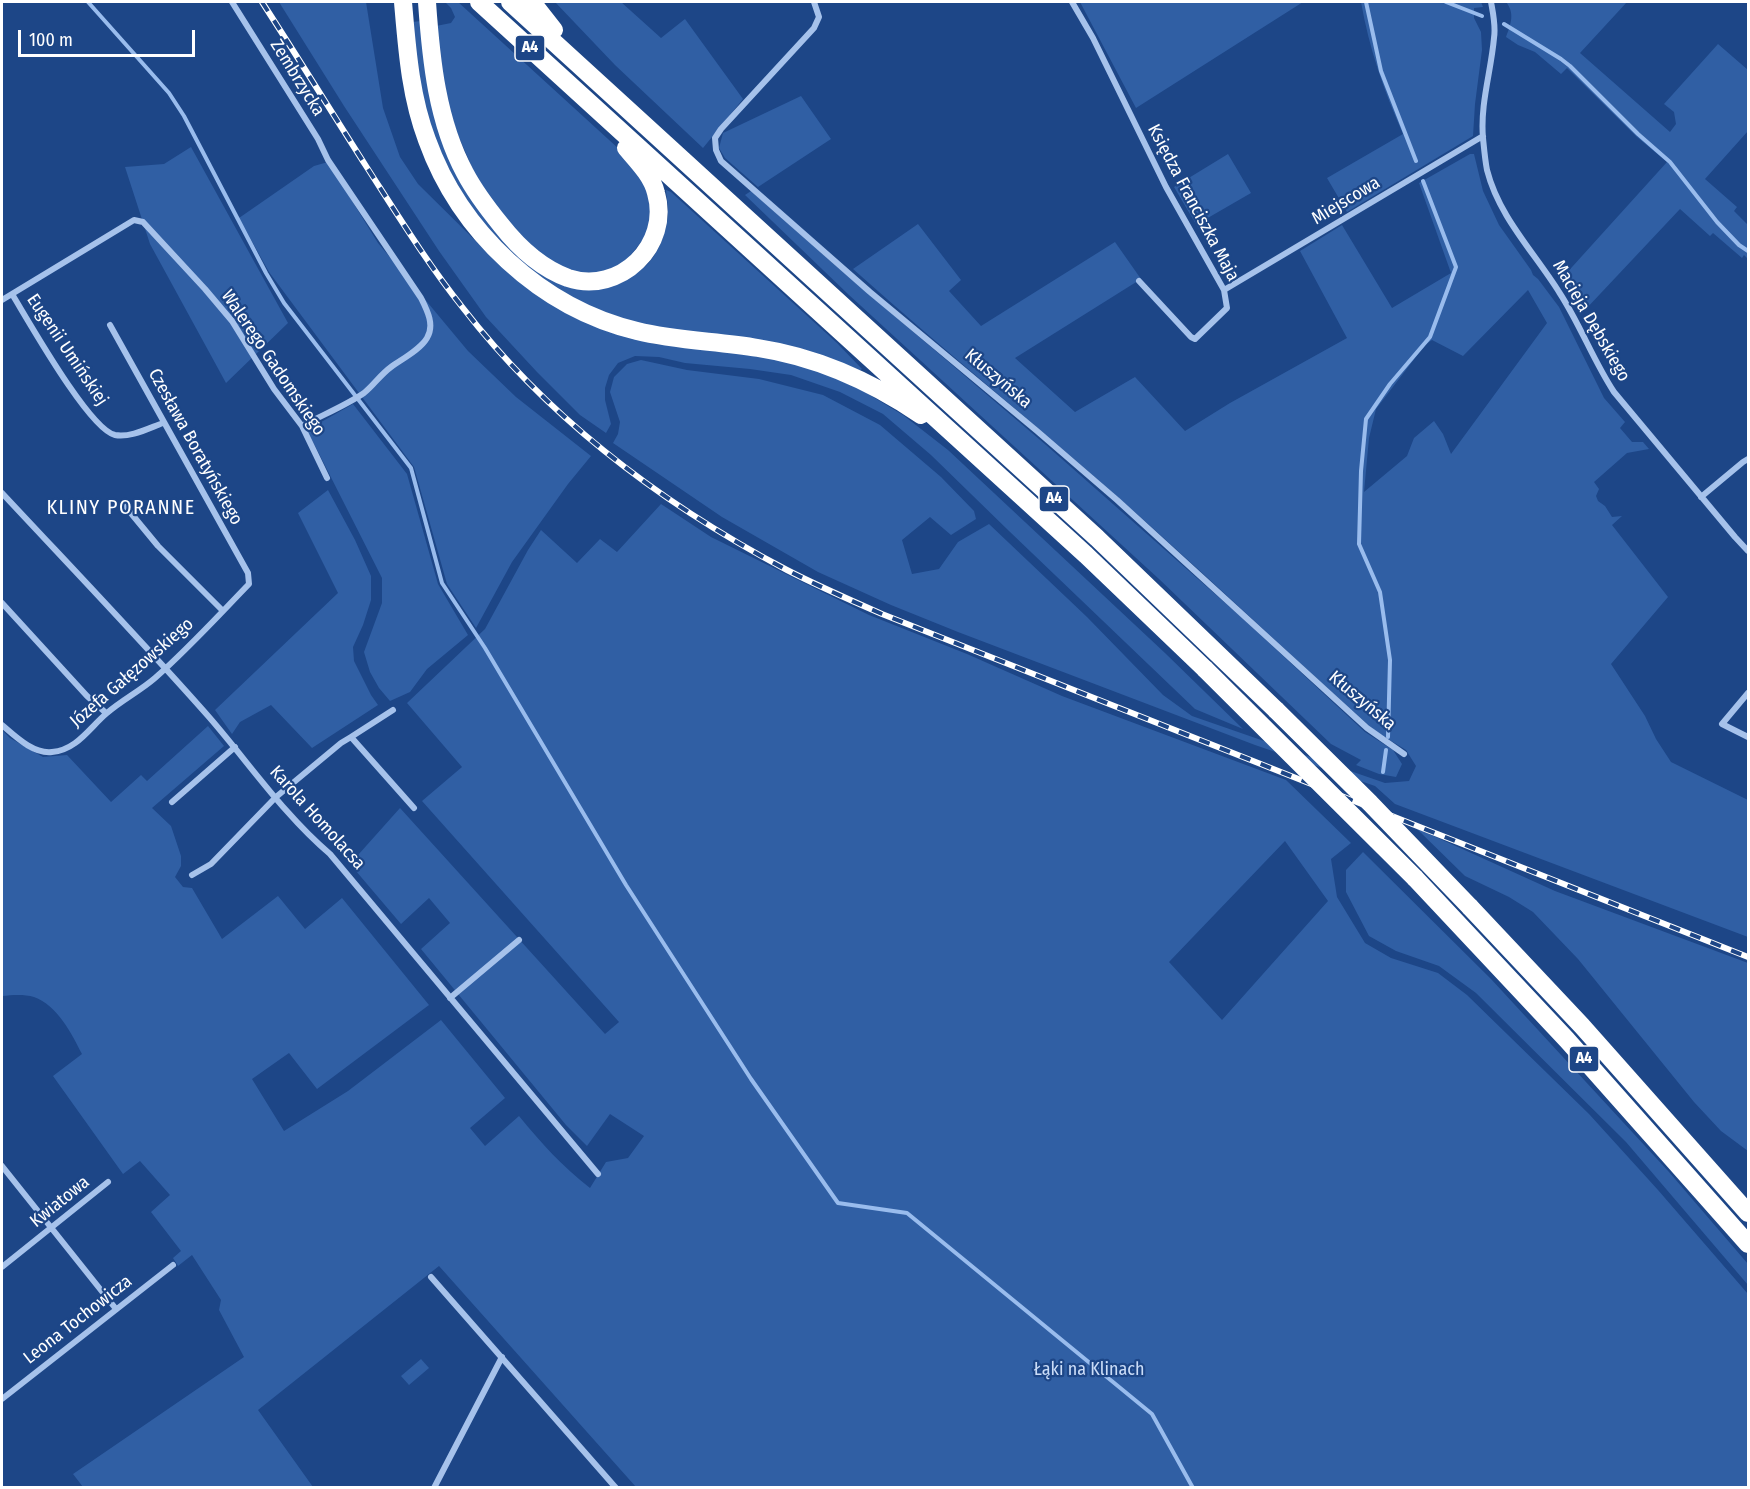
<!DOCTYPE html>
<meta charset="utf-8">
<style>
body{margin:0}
#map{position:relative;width:1750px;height:1489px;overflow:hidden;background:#1d4687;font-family:"Fira Sans Condensed",sans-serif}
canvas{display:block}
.frame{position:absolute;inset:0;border:3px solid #fff;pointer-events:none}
.scale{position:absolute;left:18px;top:30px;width:177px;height:27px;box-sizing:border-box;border:3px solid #fff;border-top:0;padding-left:8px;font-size:18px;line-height:21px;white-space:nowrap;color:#fff;-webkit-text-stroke:4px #1d4687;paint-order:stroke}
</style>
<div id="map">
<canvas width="1750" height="1489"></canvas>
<div class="frame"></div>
<div class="scale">100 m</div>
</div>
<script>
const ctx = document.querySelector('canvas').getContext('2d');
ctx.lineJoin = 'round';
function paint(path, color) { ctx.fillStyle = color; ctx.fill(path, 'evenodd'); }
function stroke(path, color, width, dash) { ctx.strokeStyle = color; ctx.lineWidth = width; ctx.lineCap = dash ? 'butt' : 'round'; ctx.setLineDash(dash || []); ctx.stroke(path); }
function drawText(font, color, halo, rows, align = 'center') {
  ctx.font = font + ' "Fira Sans Condensed",sans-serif'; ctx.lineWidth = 4.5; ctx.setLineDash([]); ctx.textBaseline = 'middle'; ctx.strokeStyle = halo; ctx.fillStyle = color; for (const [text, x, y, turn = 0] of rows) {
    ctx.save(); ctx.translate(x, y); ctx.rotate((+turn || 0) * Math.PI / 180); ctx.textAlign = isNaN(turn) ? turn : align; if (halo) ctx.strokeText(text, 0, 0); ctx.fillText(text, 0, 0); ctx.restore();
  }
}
const green = new Path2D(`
 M 279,2 L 366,2 L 383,108 L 400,157 L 418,184 L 503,268 L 607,331 L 655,344 L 752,354 L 803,364 L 858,388 L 903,415 L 948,450 L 1165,653 L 1243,729 L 1195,709 L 1009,531 L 931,455 L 883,414 L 840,392 L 791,375 L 750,369 L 685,363 L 659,357 L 635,356 L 618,363 L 609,375 L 605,388 L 605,400 L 611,424 L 606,433 L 580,415 L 537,372 L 486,317 L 439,251 L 344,106 Z
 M 445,2 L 458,2 L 631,160 L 651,195 L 650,231 L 625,262 L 601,273 L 571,272 L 544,257 L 517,232 L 490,198 L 474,172 L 458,135 L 450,111 L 443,80 L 436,26 L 451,23 L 455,17 L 451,8 Z
 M 555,2 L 621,2 L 661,38 L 685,19 L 743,99 L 703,148 L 615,65 Z
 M 1080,2 L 1303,2 L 1136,108 Z
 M 1361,2 L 1481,2 L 1483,7 L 1474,8 L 1474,18 L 1481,32 L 1482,50 L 1475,104 L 1473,136 L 1347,212 L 1327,178 L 1403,134 C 1384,91 1369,48 1361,2 Z
 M 1506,2 L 1627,2 L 1580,53 L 1670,132 L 1676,124 L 1674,112 L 1664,104 L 1718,44 L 1748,70 L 1748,131 L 1705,179 L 1737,207 L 1734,211 L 1748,225 L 1748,259 L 1744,255 L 1742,258 L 1713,233 L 1710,236 L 1680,209 L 1585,310 L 1563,277 L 1667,162 L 1637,137 L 1567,68 L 1561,74 L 1535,52 L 1518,45 L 1506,37 C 1511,24 1515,13 1506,2 Z
 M 421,21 L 443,137 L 550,279 C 575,292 583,290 608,281 C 618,278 630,276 639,271 C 657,261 669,228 668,209 C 668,202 666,196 666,190 L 671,192 L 837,343 L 862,369 L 859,371 L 635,323 L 583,304 L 536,277 L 473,213 L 434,141 L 420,86 L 412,22 Z
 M 801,96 L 831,139 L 758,187 L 725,158 L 719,148 L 723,133 Z
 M 191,147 L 288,323 L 226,383 L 150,244 L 125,167 L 164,164 Z
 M 1228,154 L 1251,193 L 1206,219 L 1212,231 L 1203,236 L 1174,187 Z
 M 1470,154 L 1474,154 L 1483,191 L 1499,225 L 1531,270 L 1533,275 L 1538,279 L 1559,307 L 1604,398 L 1625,422 L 1620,428 L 1632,442 L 1643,442 L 1649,449 L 1627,453 L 1594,482 L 1599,489 L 1596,496 L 1598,501 L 1605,506 L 1612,517 L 1622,516 L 1612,525 L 1668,597 L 1611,664 L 1645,716 L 1656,739 L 1671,762 L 1748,800 L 1748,937 L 1395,804 L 1375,786 L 1255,745 L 958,632 L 891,605 L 818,572 L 722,517 L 613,443 L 618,434 L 620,422 L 610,392 L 614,377 L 627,364 L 641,360 L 687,370 L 759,379 L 823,395 L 880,425 L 941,477 L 974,511 L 976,519 L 951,535 L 930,517 L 902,540 L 912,574 L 939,569 L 958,542 L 989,524 L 1087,617 L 1163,695 L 1192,716 L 1385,783 L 1409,781 L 1416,766 L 1406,750 L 1375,731 C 1298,662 1223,591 1146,522 C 1050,436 949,355 853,269 L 918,224 L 961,280 L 949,291 L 981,326 L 1115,242 L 1141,279 L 1015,358 L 1075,412 L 1135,377 L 1185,431 L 1230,403 L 1347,338 L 1300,251 L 1342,225 L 1392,308 L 1451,273 L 1419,183 ZM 1528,290 L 1547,323 L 1451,454 L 1443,434 L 1434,421 L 1414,438 L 1407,456 L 1364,492 L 1369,438 L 1376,409 L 1425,345 L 1432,340 L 1463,356 Z
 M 328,162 L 378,243 L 468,351 L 516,397 L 591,456 L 568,484 L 512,562 L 476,628 L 447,584 L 414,467 L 269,272 L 239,218 L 314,166 Z
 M 751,191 L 836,266 L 1046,445 L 1240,616 L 1365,732 L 1393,750 L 1402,764 L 1396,777 L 1379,774 L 1356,765 L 1361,760 L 1331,744 L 1159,579 L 849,295 L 745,195 Z
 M 353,404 L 407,474 L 438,584 L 468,635 L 427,669 L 410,692 L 390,701 L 379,688 L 370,672 L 364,652 L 382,603 L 382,578 L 307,430 Z
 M 328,490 L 355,540 L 371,576 L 371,600 L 363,625 L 353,647 L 354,661 L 371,695 L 378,705 L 312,748 L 271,705 L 240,722 L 232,734 L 215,710 L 338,593 L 298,513 Z
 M 661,504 L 711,537 L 869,615 L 967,654 L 1062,696 L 1286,780 L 1351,843 L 1331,859 L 1337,897 L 1365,943 L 1391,958 L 1438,973 L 1467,995 L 1589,1114 L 1658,1190 L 1748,1294 L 1748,1487 L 636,1487 L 439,1266 L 258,1410 L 313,1487 L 83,1487 L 73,1474 L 244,1357 L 219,1310 L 221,1300 L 192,1255 L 178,1266 L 173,1258 L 181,1251 L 151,1212 L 170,1195 L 140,1161 L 123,1174 L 53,1076 L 82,1054 C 72,1034 57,1005 34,997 C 24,994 12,995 2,996 L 2,730 L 10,738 L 43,757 L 67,755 L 111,802 L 141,775 L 147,781 L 208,726 L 224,746 L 152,808 L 171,826 L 181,856 L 181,866 L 175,877 L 183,887 L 192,888 L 222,939 L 278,896 L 305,929 L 342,898 L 429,1005 L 317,1089 L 289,1053 L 252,1079 L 284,1131 L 348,1091 L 441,1020 L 505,1098 L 470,1128 L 485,1146 L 519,1116 C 542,1144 561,1165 590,1188 L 606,1162 L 628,1158 L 644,1136 L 610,1114 L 587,1146 L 566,1125 L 421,949 L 450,923 L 429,898 L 401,924 L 350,864 L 400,808 L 605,1034 L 619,1022 L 422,801 L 462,767 L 407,703 L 485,629 L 528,550 L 541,530 L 577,563 L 600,539 L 617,552 ZM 1285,841 L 1328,901 L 1222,1020 L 1169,962 Z
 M 1416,828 L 1555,891 L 1748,963 L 1748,1151 L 1721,1131 L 1694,1102 L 1578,959 L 1533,912 L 1509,897 L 1465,876 Z
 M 1363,852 L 1491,979 L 1669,1172 L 1748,1264 L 1748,1285 L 1626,1142 L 1476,993 L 1439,966 L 1396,951 L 1369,936 L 1346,892 L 1346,870 Z
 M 421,1359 L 429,1368 L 409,1385 L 401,1376 Z`);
const stream = new Path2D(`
 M 88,2 L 169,93 L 184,116 L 266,273 L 284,303 L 411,468 L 442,583 L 485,648 L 626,885 L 751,1079 L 838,1203 L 907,1213 L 1152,1414 L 1193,1488
 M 1366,2 L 1381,71 L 1416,161
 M 1446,2 L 1482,16
 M 1504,24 L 1561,59 L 1570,66 L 1638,134 L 1670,162 L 1717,222 L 1739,245 L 1748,251
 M 1388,737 L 1390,660 L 1380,592 L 1359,544 L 1361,471 L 1366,419 L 1390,384 L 1430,337 L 1456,267 L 1423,181
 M 1383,772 L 1386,750`);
const street = new Path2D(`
 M 232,2 L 318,139 L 328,160 L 421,298 C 427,310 435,325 427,338 C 420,350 402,359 391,367 C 380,375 374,385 364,393 C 345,406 322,415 302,426
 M 814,2 L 819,17 L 814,28 L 721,129 L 715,138 L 716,150 L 721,161 L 870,292 L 1037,431 L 1117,500 L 1367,728 L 1404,754
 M 1072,2 L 1093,38 L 1166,187 L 1224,290 L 1227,308 L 1195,339 L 1191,337 L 1139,281
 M 1491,2 C 1493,13 1496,26 1494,38 C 1491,72 1480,104 1483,138 C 1484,148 1485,160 1487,170 C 1499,217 1534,252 1559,292 C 1580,324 1593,360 1614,392 L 1735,537 L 1748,551
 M 1224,290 L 1483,136
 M 12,294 C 28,320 89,429 115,435 C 130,438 149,428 163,423
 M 2,300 L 134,220 L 143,222 L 205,289 L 232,321 L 274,389 L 302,426 L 327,478
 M 2,493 C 71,567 142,641 209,717 C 249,763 284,815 330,854 L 598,1174
 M 1701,497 L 1743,462 L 1748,459
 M 125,506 L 158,546 L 223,611
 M 2,603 L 87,696 L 106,713
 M 1748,693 L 1722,724 L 1748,737
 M 2,725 C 16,737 33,754 52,752 C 77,750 90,727 107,713 C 122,700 140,691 155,678 C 188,649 218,616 249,584 L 248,573 L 110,325
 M 351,737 L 393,710
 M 172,802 L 235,747
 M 192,875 L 211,864 L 276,797 L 341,743 L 351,737 L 414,808
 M 450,998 L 519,940
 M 2,1166 L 116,1309
 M 2,1267 L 108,1182
 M 431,1277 L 616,1488
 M 2,1399 L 173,1265
 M 434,1488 L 502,1357`);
const highway = new Path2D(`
 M 403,2 C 407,48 410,95 427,140 C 460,232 541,308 637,331 C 677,341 718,341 758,348 C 817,357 872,382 921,415
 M 427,2 C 431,60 437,121 465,173 C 475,192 488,209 501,225 C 519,248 541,268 568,278 C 620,295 671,245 656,193 C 652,176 638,162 626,148
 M 479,2 L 1086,555 L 1205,669
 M 510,2 L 1097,538 L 1276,710
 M 532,2 L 554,30
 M 1415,878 L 1567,1040 L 1748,1244
 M 1470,907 L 1582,1026 L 1748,1213`);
const rail = new Path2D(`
 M 262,2 C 297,56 331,111 366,166 C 397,214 427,263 463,308 C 549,419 664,505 787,570 C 818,586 850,600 882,614 L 1748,957`);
const highwayBridge = new Path2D(`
 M 1205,669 L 1415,878
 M 1276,710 L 1370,803 L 1470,907`);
const shields = [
 [530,48,30],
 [1054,499,30],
 [1584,1059,30]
];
const shieldNames = [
 ["A4",530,48],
 ["A4",1054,499],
 ["A4",1584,1059]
];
const streetNames = [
 ["Zembrzycka",297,78,58],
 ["Miejscowa",1346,201,-31],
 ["Księdza Franciszka Maja",1193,203,62],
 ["Macieja Dębskiego",1591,321,60],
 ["Eugenii Umińskiej",67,350,56],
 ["Walerego Gadomskiego",273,363,56],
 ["Kłuszyńska",998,379,40],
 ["Czesława Boratyńskiego",195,447,61],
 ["Józefa Gałęzowskiego",132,673,-41],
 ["Kłuszyńska",1362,701,40],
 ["Karola Homolacsa",317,818,48],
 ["Kwiatowa",60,1202,-39],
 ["Leona Tochowicza",78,1320,-38]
];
const parkNames = [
 ["Łąki na Klinach",1089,1370]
];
const neighbourhoodNames = [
 ["KLINY PORANNE",121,508]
];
paint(green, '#305fa4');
stroke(stream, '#99bced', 4);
stroke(street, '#a6c2eb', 6);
stroke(highway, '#fff', 18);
stroke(rail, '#fff', 6);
stroke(rail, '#1d4687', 4, [11]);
stroke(highwayBridge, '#fff', 18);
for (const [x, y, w] of shields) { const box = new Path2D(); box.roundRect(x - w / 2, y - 13, w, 26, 4.5); ctx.fillStyle = '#1d4687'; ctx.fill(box); stroke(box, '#fff', 1.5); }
drawText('bold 16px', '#fff', null, shieldNames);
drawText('18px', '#fff', '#1d4687', streetNames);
drawText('18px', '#cbddf8', '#1d4687', parkNames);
ctx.letterSpacing = '1.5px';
drawText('20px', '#fff', '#1d4687', neighbourhoodNames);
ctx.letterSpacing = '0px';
</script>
